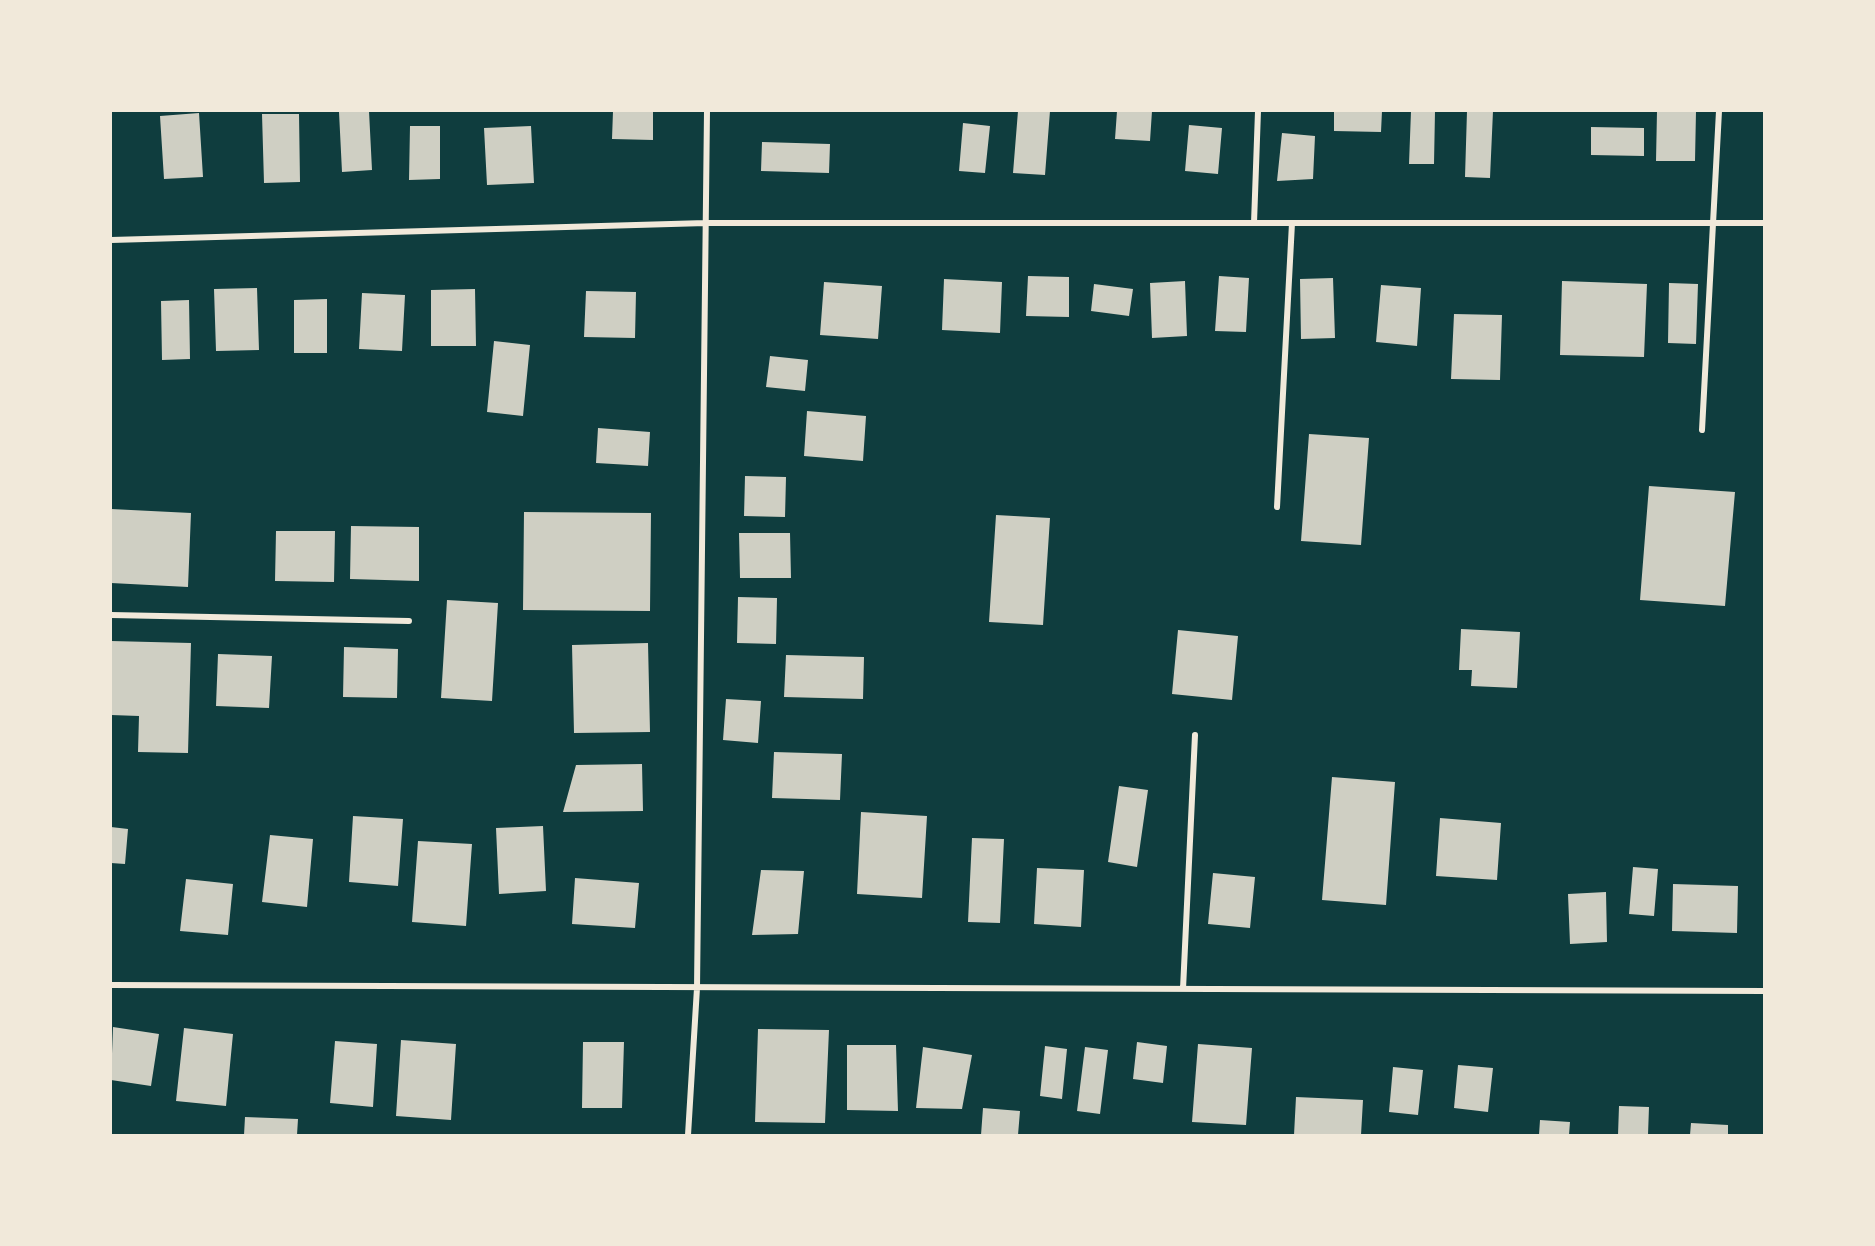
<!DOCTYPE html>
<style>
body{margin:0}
#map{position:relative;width:1875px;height:1246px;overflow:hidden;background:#0f3d3e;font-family:Merriweather,serif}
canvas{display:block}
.frame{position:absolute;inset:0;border:112px solid #f1e9da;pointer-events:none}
</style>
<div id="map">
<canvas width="1875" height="1246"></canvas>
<div class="frame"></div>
</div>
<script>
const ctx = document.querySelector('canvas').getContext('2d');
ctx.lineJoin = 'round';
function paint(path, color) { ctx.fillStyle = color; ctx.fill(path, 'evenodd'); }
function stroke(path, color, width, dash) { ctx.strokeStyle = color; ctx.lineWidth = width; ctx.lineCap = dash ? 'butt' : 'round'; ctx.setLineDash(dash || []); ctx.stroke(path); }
const building = new Path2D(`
 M 369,111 L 372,170 L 342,172 L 339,112 Z
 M 613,111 L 653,111 L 653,140 L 612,139 Z
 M 1018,111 L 1050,111 L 1045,175 L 1013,173 Z
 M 1117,111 L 1152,111 L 1150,141 L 1115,139 Z
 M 1334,111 L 1382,111 L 1381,132 L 1334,131 Z
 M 1411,111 L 1435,111 L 1434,164 L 1409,164 Z
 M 1467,111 L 1493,111 L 1490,178 L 1465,177 Z
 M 1657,111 L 1696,111 L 1695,161 L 1656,161 Z
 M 199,113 L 203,177 L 164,179 L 160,116 Z
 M 262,114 L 299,114 L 300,182 L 264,183 Z
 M 963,123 L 990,126 L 985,173 L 959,171 Z
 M 1189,125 L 1222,128 L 1218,174 L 1185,171 Z
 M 410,126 L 440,126 L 440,179 L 409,180 Z
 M 531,126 L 534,183 L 487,185 L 484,128 Z
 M 1591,127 L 1644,128 L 1644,156 L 1591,155 Z
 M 1282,133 L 1315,136 L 1313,179 L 1277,181 Z
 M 762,142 L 830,144 L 829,173 L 761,171 Z
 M 1028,276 L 1069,277 L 1069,317 L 1026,316 Z
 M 1219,276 L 1249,278 L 1246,332 L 1215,331 Z
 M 1333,278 L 1335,338 L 1301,339 L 1300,279 Z
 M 944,279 L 1002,282 L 1000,333 L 942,330 Z
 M 1185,281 L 1187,336 L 1152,338 L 1150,283 Z
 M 1562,281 L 1647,284 L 1644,357 L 1560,355 Z
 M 824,282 L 882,286 L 878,339 L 820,335 Z
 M 1669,283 L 1698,284 L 1696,344 L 1668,343 Z
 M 1094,284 L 1133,289 L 1129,316 L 1091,311 Z
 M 1381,285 L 1421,288 L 1417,346 L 1376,342 Z
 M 257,288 L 259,350 L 216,351 L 214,289 Z
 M 475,289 L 476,346 L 431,346 L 431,290 Z
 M 586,291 L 636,292 L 635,338 L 584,337 Z
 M 362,293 L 405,295 L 402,351 L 359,349 Z
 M 327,299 L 327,353 L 294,353 L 294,300 Z
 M 189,300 L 190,359 L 162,360 L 161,301 Z
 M 1454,314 L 1502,315 L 1500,380 L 1451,379 Z
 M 494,341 L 530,345 L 523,416 L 487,412 Z
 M 770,356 L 808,360 L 805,391 L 766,387 Z
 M 807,411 L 866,416 L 863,461 L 804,456 Z
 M 598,428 L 650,432 L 648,466 L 596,463 Z
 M 1309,434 L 1369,438 L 1361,545 L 1301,541 Z
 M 745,476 L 786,477 L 785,517 L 744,516 Z
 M 1649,486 L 1735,492 L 1725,606 L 1640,600 Z
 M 111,509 L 191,513 L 188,587 L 111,583 Z
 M 524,512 L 651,513 L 650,611 L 523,610 Z
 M 996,515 L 1050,518 L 1043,625 L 989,622 Z
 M 351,526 L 419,527 L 419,581 L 350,579 Z
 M 276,531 L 335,531 L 334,582 L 275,581 Z
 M 739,533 L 790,533 L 791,578 L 740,578 Z
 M 738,597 L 777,598 L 776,644 L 737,643 Z
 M 447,600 L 498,603 L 492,701 L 441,698 Z
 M 1461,629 L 1520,632 L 1517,688 L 1471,686 L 1472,670 L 1459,670 Z
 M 1178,630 L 1238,636 L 1232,700 L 1172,694 Z
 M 111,641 L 191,643 L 188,753 L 138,752 L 139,716 L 111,715 Z
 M 648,643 L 650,732 L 574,733 L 572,645 Z
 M 344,647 L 398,649 L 397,698 L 343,697 Z
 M 218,654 L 272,656 L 269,708 L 216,706 Z
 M 786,655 L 864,657 L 863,699 L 784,697 Z
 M 726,699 L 761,701 L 758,743 L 723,740 Z
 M 774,752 L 842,754 L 840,800 L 772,798 Z
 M 642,764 L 643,811 L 563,812 L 576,765 Z
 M 1332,777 L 1395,782 L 1386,905 L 1322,900 Z
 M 1119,786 L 1148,790 L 1137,867 L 1108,862 Z
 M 861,812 L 927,816 L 922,898 L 857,894 Z
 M 353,816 L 403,819 L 398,886 L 349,882 Z
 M 1440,818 L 1501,823 L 1497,880 L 1436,876 Z
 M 543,826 L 546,891 L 499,894 L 496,828 Z
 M 111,827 L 128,829 L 125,864 L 111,863 Z
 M 270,835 L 313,839 L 307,907 L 262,902 Z
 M 972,838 L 1004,839 L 1000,923 L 968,922 Z
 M 418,841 L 472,844 L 466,926 L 412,922 Z
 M 1633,867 L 1658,869 L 1654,916 L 1629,914 Z
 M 1037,868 L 1084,870 L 1081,927 L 1034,924 Z
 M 761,870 L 804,871 L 798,934 L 752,935 Z
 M 1213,873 L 1255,877 L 1250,928 L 1208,924 Z
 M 575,878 L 639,883 L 635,928 L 572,924 Z
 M 186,879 L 233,884 L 228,935 L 180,931 Z
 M 1673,884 L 1738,886 L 1737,933 L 1672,931 Z
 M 1606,892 L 1607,942 L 1570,944 L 1568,894 Z
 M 113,1027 L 159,1034 L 151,1086 L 111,1080 Z
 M 184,1028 L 233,1034 L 226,1106 L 176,1101 Z
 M 758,1029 L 829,1030 L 825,1123 L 755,1122 Z
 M 401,1040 L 456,1044 L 451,1120 L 396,1116 Z
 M 335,1041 L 377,1044 L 373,1107 L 330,1103 Z
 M 583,1042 L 624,1042 L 622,1108 L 582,1108 Z
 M 1137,1042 L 1167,1046 L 1163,1083 L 1133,1079 Z
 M 1198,1044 L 1252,1048 L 1246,1125 L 1192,1122 Z
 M 847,1045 L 896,1045 L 898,1111 L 847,1110 Z
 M 1045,1046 L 1067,1049 L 1062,1099 L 1040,1096 Z
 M 923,1047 L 972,1055 L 962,1109 L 916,1108 Z
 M 1085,1047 L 1108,1050 L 1100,1114 L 1077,1111 Z
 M 1458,1065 L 1493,1068 L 1488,1112 L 1454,1108 Z
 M 1393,1067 L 1423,1070 L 1418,1115 L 1389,1112 Z
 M 1296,1097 L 1363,1100 L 1361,1135 L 1294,1135 Z
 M 1619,1106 L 1649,1107 L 1648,1135 L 1618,1135 Z
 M 983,1108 L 1020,1111 L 1018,1135 L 981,1135 Z
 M 245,1117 L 298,1119 L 297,1135 L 244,1135 Z
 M 1540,1120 L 1570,1122 L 1569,1135 L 1539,1135 Z
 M 1691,1123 L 1728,1125 L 1728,1135 L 1690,1135 Z`);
const minor = new Path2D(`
 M 1254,223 L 1258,111
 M 111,240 L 706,223 L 1764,223
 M 1702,430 L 1719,111
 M 1277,507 L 1292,223
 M 111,615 L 409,621
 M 111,985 L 1764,991
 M 1183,989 L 1195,735
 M 688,1135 L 697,988 L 707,111`);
paint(building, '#cfcfc3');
stroke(minor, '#f1e9da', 6);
</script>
